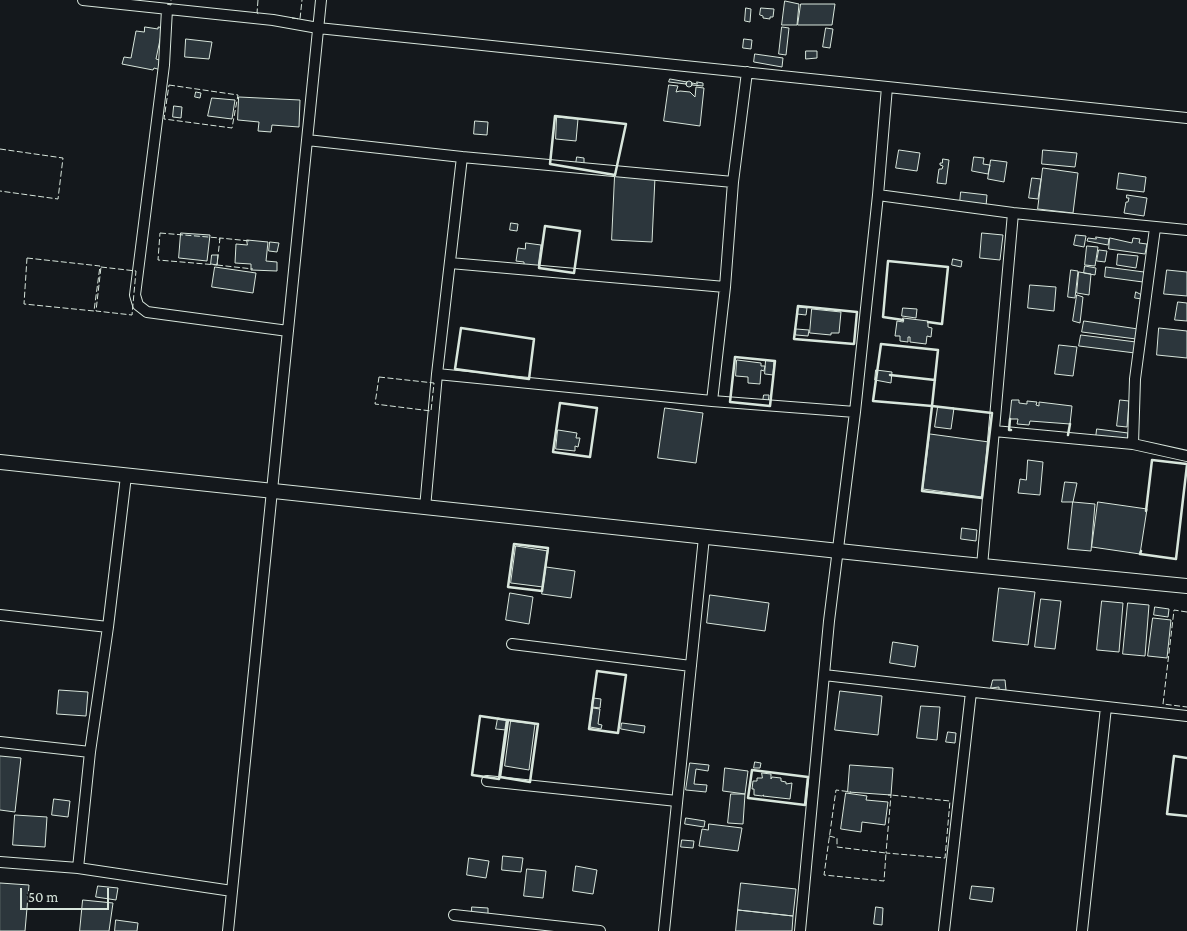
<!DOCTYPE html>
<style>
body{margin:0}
#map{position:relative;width:1187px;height:931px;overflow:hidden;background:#14181c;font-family:"Crimson Pro",serif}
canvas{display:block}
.scale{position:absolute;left:20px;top:888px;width:89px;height:22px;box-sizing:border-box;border:2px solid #d8e6dc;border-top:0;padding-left:6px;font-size:15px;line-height:18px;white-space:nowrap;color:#d8e6dc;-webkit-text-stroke:4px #14181c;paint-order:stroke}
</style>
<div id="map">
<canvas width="1187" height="931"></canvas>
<div class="scale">50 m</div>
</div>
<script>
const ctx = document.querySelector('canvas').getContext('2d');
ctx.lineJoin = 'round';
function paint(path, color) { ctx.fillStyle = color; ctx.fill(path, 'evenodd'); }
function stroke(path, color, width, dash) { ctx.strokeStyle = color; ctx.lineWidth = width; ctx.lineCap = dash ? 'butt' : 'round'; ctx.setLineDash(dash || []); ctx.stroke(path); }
const building = new Path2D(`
 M 785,1 L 799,4 L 797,25 L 782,25 Z
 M 801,4 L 835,4 L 832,25 L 798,25 Z
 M 746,8 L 751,9 L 750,22 L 745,21 Z
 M 761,8 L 774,9 L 773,17 L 770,17 L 770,19 L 763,18 L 763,16 L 760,15 Z
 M 145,27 L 158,29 L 158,27 L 166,28 L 164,36 L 161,35 L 156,59 L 163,61 L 161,70 L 154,68 L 153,70 L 122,64 L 124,57 L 131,58 L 136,31 L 144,32 Z
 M 782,27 L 789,28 L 786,55 L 779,54 Z
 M 826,28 L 833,29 L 830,48 L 823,47 Z
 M 186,39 L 212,42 L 209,59 L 185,57 Z
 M 744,39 L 752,40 L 751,49 L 743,48 Z
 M 806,51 L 817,51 L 817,58 L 806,59 Z
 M 755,54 L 783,58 L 782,67 L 754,62 Z
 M 670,79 L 687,82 L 686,84 L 669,82 Z
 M686 84a3 3 0 1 1 6 0a3 3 0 1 1-6 0Z
 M 697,82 L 703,83 L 703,86 L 692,85 L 692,83 L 697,84 Z
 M 669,85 L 678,86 L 676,92 L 680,91 L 690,92 L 695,97 L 696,87 L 704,88 L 700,126 L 664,121 Z
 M 196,92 L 201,93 L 200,98 L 195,97 Z
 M 239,97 L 300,100 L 299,127 L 272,125 L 271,132 L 258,131 L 259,122 L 238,120 Z
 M 212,98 L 235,100 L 232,119 L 208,116 Z
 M 174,106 L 182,107 L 181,118 L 173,117 Z
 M 557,117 L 578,119 L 576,141 L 556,139 Z
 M 475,121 L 488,122 L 487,135 L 474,134 Z
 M 899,150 L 920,153 L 917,171 L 896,168 Z
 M 1043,150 L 1077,153 L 1075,167 L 1042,164 Z
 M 577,157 L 584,158 L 584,165 L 576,164 Z
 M 974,157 L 984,158 L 983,164 L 990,165 L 988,174 L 972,171 Z
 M 943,159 L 949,160 L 946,184 L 937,183 L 939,169 L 942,169 L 943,166 L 940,165 L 940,163 L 942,163 Z
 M 991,160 L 1007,162 L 1004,182 L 988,179 Z
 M 1043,168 L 1078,173 L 1073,213 L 1038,209 Z
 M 1119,173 L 1146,177 L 1144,192 L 1117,189 Z
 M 615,175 L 655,177 L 652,242 L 612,240 Z
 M 1032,178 L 1041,179 L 1038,199 L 1029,198 Z
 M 961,192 L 987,195 L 986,206 L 960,203 Z
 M 1127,195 L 1147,198 L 1144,216 L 1124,213 L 1126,202 L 1128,202 L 1129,198 L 1127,198 Z
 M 511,223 L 518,224 L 517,231 L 510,230 Z
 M 181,233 L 210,235 L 207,261 L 179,258 Z
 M 982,233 L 1003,235 L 1000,260 L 980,258 Z
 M 1076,235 L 1086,236 L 1084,247 L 1074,245 Z
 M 1096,237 L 1109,239 L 1108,245 L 1087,241 L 1088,238 L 1096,239 Z
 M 1110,238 L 1132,243 L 1133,238 L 1140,239 L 1139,243 L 1147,244 L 1145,254 L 1109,249 Z
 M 247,240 L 268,242 L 266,261 L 277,262 L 277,271 L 251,270 L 251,264 L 235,263 L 236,244 L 247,245 Z
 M 270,242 L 279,243 L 277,252 L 269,251 Z
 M 526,243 L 541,245 L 538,267 L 524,265 L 524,262 L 516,261 L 518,248 L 525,249 Z
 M 1087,246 L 1098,247 L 1095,266 L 1085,265 Z
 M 1099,250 L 1107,251 L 1105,262 L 1097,261 Z
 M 1118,254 L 1138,256 L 1136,268 L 1117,265 Z
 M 212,255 L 218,255 L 217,265 L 211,264 Z
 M 953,259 L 962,261 L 961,267 L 952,265 Z
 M 1085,266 L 1096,268 L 1095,275 L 1084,273 Z
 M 215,267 L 256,273 L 253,293 L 212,287 Z
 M 1106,267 L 1144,272 L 1143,282 L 1105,277 Z
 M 1071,270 L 1078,271 L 1075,298 L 1068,297 Z
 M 1167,270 L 1187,272 L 1187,296 L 1164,294 Z
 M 1079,272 L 1091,274 L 1089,295 L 1077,293 Z
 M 1030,285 L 1056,287 L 1054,311 L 1028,308 Z
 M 1136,292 L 1142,295 L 1142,299 L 1135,298 Z
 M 1077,295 L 1083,297 L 1080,323 L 1073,321 Z
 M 1178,302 L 1187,303 L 1187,321 L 1175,320 Z
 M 798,307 L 807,308 L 806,315 L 797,314 Z
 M 903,308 L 917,309 L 916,318 L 902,316 Z
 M 812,309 L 841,312 L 839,333 L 831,333 L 831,335 L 810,333 Z
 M 903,318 L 928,321 L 928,327 L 932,328 L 931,337 L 927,336 L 926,344 L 910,342 L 910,337 L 908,337 L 908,342 L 900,341 L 900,336 L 895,336 L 897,321 L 903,322 Z
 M 1084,321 L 1138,329 L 1136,339 L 1082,332 Z
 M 1159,328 L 1187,331 L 1187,358 L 1157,355 Z
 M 796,329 L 809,330 L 808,336 L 796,335 Z
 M 1081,335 L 1136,342 L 1135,353 L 1079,346 Z
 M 1059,345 L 1077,347 L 1073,376 L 1055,374 Z
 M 737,360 L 761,363 L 761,366 L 765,366 L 764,371 L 761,370 L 760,384 L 748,383 L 748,377 L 736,376 Z
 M 766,360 L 774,361 L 773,375 L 765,374 Z
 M 876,370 L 892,372 L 891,383 L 875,380 Z
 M 764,395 L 769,395 L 768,404 L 763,401 Z
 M 1012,400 L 1019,400 L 1019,403 L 1027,404 L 1027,401 L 1037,402 L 1036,405 L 1039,406 L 1039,402 L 1072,406 L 1070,424 L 1030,421 L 1029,425 L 1017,424 L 1018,419 L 1010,419 Z
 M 1120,400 L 1129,401 L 1127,427 L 1117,426 Z
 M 938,407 L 954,408 L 951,429 L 935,427 Z
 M 665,408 L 703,413 L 696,463 L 658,458 Z
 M 1097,429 L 1128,433 L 1127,441 L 1096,438 Z
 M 558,430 L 577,433 L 576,438 L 580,438 L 578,447 L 575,446 L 575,451 L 556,449 Z
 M 930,434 L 989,442 L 982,497 L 923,489 Z
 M 1028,460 L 1043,462 L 1040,495 L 1018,493 L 1020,479 L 1026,480 Z
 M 1065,482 L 1077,483 L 1073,502 L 1062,502 Z
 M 1073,502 L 1095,504 L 1091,551 L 1068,549 Z
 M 1098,502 L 1147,509 L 1140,554 L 1092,547 Z
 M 962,528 L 977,530 L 976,541 L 961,539 Z
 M 516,546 L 548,551 L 543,587 L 511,583 Z
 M 546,567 L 575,571 L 571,598 L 542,594 Z
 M 999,588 L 1035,592 L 1028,645 L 993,641 Z
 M 510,593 L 533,597 L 529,624 L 506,620 Z
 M 710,595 L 769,603 L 765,631 L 707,623 Z
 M 1041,599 L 1061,601 L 1055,649 L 1035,647 Z
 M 1102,601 L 1123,603 L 1119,652 L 1097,650 Z
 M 1128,603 L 1149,605 L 1145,656 L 1123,654 Z
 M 1155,607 L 1169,609 L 1168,617 L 1154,615 Z
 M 1153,618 L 1171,620 L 1167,658 L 1148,656 Z
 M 893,642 L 918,646 L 915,667 L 890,663 Z
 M 993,680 L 1005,680 L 1006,690 L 999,690 L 999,687 L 991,688 Z
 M 59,690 L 88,692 L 86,716 L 57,714 Z
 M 840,691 L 882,696 L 878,735 L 835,730 Z
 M 593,698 L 601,699 L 600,708 L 592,707 Z
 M 921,706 L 940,707 L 937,740 L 917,738 Z
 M 593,708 L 600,709 L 598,724 L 602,725 L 601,729 L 590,727 Z
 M 498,718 L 507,720 L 506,730 L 496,729 Z
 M 511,721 L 535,724 L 529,770 L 505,766 Z
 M 622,723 L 645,726 L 644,733 L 621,729 Z
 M 948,732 L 956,733 L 955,743 L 946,742 Z
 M 0,756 L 21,758 L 15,812 L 0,810 Z
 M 755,762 L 761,763 L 760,768 L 754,768 Z
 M 690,763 L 709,765 L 708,771 L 696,769 L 694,784 L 707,785 L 706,792 L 686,790 Z
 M 850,765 L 893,768 L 891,795 L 848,792 Z
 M 725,768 L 748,771 L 745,794 L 723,791 Z
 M 762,773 L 771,774 L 771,779 L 772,777 L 781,778 L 781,781 L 786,782 L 786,784 L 792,783 L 790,799 L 763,796 L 764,795 L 762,796 L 754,795 L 754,789 L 752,789 L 753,781 L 757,781 L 757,778 L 762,778 Z
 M 846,793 L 867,796 L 866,800 L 888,802 L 885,825 L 862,822 L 861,832 L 841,829 Z
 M 731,794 L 745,794 L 743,824 L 728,823 Z
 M 54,799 L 70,801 L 68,817 L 52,815 Z
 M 15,815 L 47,817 L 45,847 L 13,845 Z
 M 686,818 L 705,821 L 704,827 L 685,824 Z
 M 709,824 L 742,828 L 738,851 L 699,846 L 702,829 L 708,830 Z
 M 682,840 L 694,841 L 693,848 L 681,847 Z
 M 503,856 L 523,858 L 521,872 L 502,870 Z
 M 469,858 L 489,861 L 486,878 L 467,875 Z
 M 576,866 L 597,870 L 593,894 L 573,891 Z
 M 527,869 L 546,871 L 543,898 L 524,896 Z
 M 0,883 L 29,885 L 25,931 L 0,931 Z
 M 741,883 L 796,889 L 793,916 L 738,910 Z
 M 98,886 L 118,888 L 116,900 L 96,897 Z
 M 972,886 L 994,888 L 992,902 L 970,899 Z
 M 83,900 L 113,903 L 109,931 L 80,931 Z
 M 472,907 L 488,908 L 488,917 L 472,916 Z
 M 876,907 L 883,908 L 882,925 L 874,924 Z
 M 738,910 L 793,916 L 792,931 L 736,931 Z
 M 116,920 L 138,923 L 137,931 L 115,931 Z`);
const minor = new Path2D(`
 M 83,0 L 273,20 L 318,28 L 1187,118
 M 167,9 L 164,65 L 135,295 L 138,305 L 147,312 L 288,331
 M 307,140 L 462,157 L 733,182
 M 878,195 L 1013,213 L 1187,230
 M 450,263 L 725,287
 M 437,374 L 712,401 L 855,412
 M 712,401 L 725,287 L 733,182 L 747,72
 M 994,431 L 1133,444 L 1187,456
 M 1133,444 L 1135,379 L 1155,228
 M 425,508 L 437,374 L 462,157
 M 982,566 L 1013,213
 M 0,615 L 108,627
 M 512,644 L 691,666
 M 824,675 L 1187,716
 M 0,742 L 90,752
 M 487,781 L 677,801
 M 0,862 L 78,868 L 232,891
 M 78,868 L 90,752 L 108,627 L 126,476
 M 454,915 L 600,931
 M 228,931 L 321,0
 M 664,931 L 704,537
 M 800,931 L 829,621 L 855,412 L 878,195 L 887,87
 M 944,931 L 971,692
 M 1082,931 L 1106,707`);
const tertiary = new Path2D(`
 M 0,462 L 952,563 L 1187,586`);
const fence = new Path2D(`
 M 258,0 L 257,13 L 259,14
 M 167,4 L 171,5 L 171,0
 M 292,18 L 300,19 L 302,0
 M 169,85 L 238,95 L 232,128 L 164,119 Z
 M 0,149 L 63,158 L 58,199 L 0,191
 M 160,233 L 220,238 L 217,265 L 158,260 Z
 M 219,240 L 220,238 L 250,241
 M 27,258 L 100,266 L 94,311 L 24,304 Z
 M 217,265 L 253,269
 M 101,267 L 136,271 L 132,315 L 96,311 Z
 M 379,377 L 434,383 L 431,411 L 375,404 Z
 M 1187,612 L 1174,610 L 1163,704 L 1187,707
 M 888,795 L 891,795 L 886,853 L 945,858 L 950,801 L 891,795
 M 829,836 L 837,838 L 837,847 L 886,853 L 884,881 L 824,875 L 836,790 L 851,792`);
const wall = new Path2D(`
 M 555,116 L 626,124 L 615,175 L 550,164 Z
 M 545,226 L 580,231 L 574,273 L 539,268 Z
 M 798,306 L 857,312 L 854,344 L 794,339 Z
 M 903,320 L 883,317 L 888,261 L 948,267 L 942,324 L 928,322
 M 461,328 L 534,339 L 529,379 L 455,369 Z
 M 881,344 L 938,350 L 932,406 L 873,401 Z
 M 735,357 L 775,361 L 770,406 L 730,402 Z
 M 890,375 L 935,380
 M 560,403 L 597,408 L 590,457 L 553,452 Z
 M 932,406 L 992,413 L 982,498 L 922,491 Z
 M 1010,419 L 1009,430 L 1011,430
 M 1068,435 L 1070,424
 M 1146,511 L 1152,460 L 1187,464
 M 514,544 L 548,548 L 542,591 L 508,587 Z
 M 1141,551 L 1140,554 L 1176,559 L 1187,465
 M 597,671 L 626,675 L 618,733 L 589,729 Z
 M 480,716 L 507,720 L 499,779 L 472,775 Z
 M 508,720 L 538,724 L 530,782 L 500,777 Z
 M 1187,758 L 1174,756 L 1167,814 L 1187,816
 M 752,770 L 808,777 L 805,805 L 748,798 Z`);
paint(building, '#2c363c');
stroke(building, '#d8e6dc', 1);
stroke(minor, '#d8e6dc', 12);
stroke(tertiary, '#d8e6dc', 16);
stroke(minor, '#14181c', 10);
stroke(tertiary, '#14181c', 14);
stroke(fence, '#d8e6dc', 1, [6, 2.5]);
stroke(wall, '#d8e6dc', 2.5);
</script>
